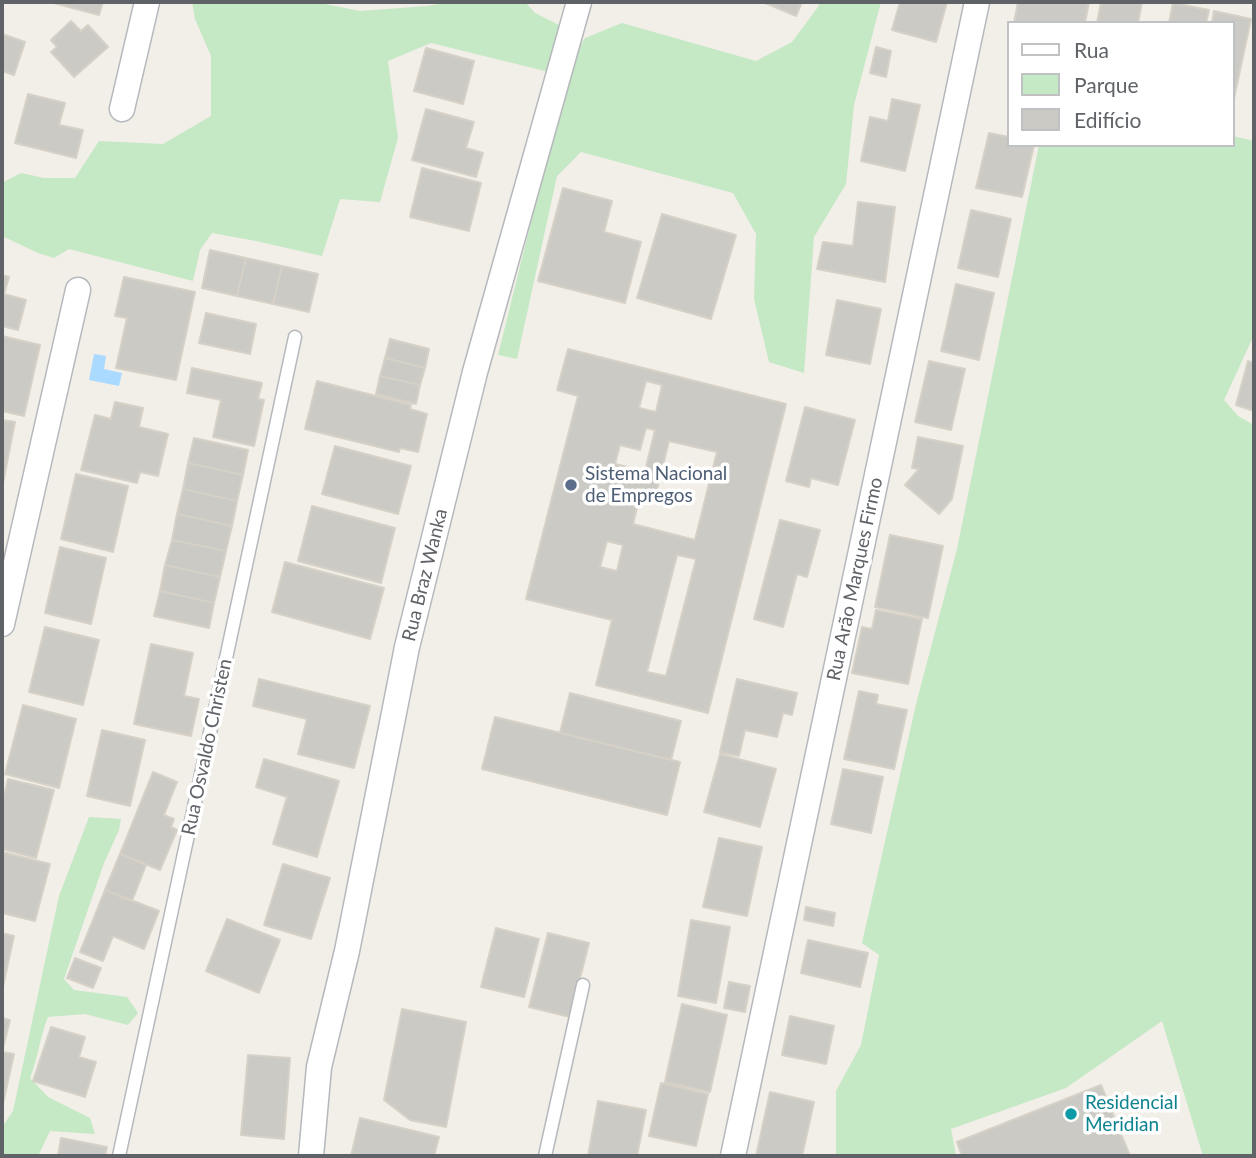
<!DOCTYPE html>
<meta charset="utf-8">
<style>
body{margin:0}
#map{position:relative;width:1256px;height:1158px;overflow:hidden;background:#f1efe8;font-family:Lato,sans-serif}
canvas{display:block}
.frame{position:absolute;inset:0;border:4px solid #5f6368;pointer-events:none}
.legend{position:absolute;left:1007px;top:21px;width:228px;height:126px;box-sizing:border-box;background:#fff;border:2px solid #bfc1c3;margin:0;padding:9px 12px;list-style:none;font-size:21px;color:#5f6368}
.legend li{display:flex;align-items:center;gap:14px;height:35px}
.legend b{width:35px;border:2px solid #bfc1c3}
</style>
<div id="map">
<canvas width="1256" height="1158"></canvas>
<div class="frame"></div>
<ul class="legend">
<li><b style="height:9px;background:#fff"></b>Rua</li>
<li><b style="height:19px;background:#c5e8c5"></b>Parque</li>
<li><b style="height:19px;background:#cccac5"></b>Edifício</li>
</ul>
</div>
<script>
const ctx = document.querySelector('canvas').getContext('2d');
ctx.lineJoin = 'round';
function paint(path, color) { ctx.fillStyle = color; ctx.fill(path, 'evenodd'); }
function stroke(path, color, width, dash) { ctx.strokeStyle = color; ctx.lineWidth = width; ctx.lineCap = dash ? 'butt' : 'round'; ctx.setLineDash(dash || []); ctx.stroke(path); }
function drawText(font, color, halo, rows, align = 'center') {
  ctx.font = font + ' Lato,sans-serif'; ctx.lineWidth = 7; ctx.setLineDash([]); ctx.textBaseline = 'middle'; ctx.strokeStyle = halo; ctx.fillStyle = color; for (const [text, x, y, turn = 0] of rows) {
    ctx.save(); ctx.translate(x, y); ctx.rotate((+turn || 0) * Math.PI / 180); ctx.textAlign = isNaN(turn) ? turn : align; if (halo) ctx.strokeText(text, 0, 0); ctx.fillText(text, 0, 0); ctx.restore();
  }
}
const green = new Path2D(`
 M 192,2 L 315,2 L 360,11 L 427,6 L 450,2 L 525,2 L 535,13 L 565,28 L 549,72 L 431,43 L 388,61 L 398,138 L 380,202 L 340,199 L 322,256 L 256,241 L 212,233 L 200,250 L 193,281 L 69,249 L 54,258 L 38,253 L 2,236 L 2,183 L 21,173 L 44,178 L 75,178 L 99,141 L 163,144 L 211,116 L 211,56 L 195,19 Z
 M 820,2 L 881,2 L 854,105 L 846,184 L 814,237 L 804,373 L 769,362 L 754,299 L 756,234 L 733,193 L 581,152 L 557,176 L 517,359 L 498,355 L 572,57 L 585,38 L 622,23 L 756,61 L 792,42 L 818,7 Z
 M 1233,136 L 1254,141 L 1254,335 L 1224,400 L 1238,416 L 1254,425 L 1254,1156 L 1203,1156 L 1162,1021 L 1066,1088 L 951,1129 L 956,1156 L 836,1156 L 836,1091 L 861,1045 L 879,955 L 862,943 L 917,700 L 957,549 L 1039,145 L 1233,145 Z
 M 89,817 L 121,819 L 119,830 L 104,863 L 64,979 L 74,990 L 127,997 L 138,1013 L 128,1025 L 85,1014 L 48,1017 C 40,1037 38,1058 30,1078 L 48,1097 L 90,1118 L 95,1134 L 50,1131 L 38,1156 L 2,1156 L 2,1127 L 13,1111 L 59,896 Z`);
const water = new Path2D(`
 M 94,354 L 106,356 L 104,369 L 122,373 L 119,386 L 89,380 Z`);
const building = new Path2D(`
 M 50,2 L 103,2 L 99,15 Z
 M 763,2 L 802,2 L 796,16 Z
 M 900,2 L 947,2 L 936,42 L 892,30 Z
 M 1018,2 L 1089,2 L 1085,23 L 1014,23 Z
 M 1101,2 L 1142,2 L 1138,23 L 1097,23 Z
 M 1173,3 L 1209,10 L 1206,23 L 1169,23 Z
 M 1214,11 L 1251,19 L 1233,103 L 1233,23 L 1212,23 Z
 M 71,21 L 81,31 L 88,25 L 108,47 L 74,77 L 51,52 L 57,47 L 51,40 Z
 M 2,34 L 25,42 L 14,75 L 2,71 Z
 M 876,47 L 891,51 L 886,77 L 870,73 Z
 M 426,48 L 474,61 L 463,104 L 414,91 Z
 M 28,94 L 65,103 L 59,125 L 83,130 L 76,158 L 15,143 Z
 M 892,99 L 920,105 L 905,171 L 861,161 L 870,117 L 888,121 Z
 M 426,109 L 474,122 L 466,148 L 483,153 L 476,177 L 412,160 Z
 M 989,133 L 1009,137 L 1009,145 L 1034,145 L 1022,197 L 976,188 Z
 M 422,168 L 481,183 L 469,231 L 410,217 Z
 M 563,188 L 612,201 L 604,232 L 641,242 L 625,303 L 538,281 Z
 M 858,202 L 895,207 L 885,282 L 817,269 L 823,242 L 853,246 Z
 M 971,210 L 1011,219 L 998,277 L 958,268 Z
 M 662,214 L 736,235 L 711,319 L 637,298 Z
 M 210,250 L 246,258 L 237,296 L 202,288 Z
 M 246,258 L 282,266 L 273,304 L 237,296 Z
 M 282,266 L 318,274 L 309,312 L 273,304 Z
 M 2,275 L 9,277 L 4,294 L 26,300 L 18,330 L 2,326 Z
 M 124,277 L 195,292 L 176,380 L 116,368 L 127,318 L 115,316 Z
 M 956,284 L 994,293 L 979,360 L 941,351 Z
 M 837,300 L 881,309 L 870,364 L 826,355 Z
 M 206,313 L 256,324 L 250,354 L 199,343 Z
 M 2,336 L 40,345 L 24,416 L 2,411 Z
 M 390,339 L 429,349 L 425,368 L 385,358 Z
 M 568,349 L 786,404 L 708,713 L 596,685 L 612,620 L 526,599 L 578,396 L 557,390 ZM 646,381 L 662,385 L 656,412 L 639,408 ZM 646,428 L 655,430 L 645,471 L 615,464 L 620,445 L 640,450 ZM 669,441 L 717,452 L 695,540 L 633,524 L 641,491 L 656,494 ZM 607,541 L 623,545 L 617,571 L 600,567 ZM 677,555 L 696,559 L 666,676 L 647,672 Z
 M 385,358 L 425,368 L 420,385 L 380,376 Z
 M 929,361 L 965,369 L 951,430 L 915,422 Z
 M 1248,361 L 1254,363 L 1254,411 L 1236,405 Z
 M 192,368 L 262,383 L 258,399 L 264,400 L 254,446 L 213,437 L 221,400 L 187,393 Z
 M 380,376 L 420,385 L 416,404 L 376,394 Z
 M 317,381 L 411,405 L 410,409 L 427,414 L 418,452 L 400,448 L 399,452 L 305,429 Z
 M 115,402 L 143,408 L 139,427 L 168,434 L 158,476 L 140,472 L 137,483 L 81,470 L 95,415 L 111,419 Z
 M 805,407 L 855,420 L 838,485 L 811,478 L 809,487 L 786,481 Z
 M 2,420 L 15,422 L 2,488 Z
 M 918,437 L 963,446 L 952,499 L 939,514 L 905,485 L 919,469 L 912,468 Z
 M 194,438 L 248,450 L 243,475 L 188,463 Z
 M 335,446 L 411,466 L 398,514 L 322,494 Z
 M 188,463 L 243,475 L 237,501 L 183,489 Z
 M 76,474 L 128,486 L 113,552 L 61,539 Z
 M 183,489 L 237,501 L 232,526 L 177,514 Z
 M 312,506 L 395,528 L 381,583 L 298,561 Z
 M 177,514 L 232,526 L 226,551 L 172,540 Z
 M 780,520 L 820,530 L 807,577 L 797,574 L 783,627 L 754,619 Z
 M 890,535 L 943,546 L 928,618 L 875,607 Z
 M 172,540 L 226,551 L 220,577 L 165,565 Z
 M 60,547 L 106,558 L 91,624 L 45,613 Z
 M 285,562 L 384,588 L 370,639 L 272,612 Z
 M 165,565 L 220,577 L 214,603 L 160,591 Z
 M 160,591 L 214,603 L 209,628 L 154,616 Z
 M 876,610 L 922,619 L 908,684 L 852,673 L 862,627 L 872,629 Z
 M 45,627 L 99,640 L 83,705 L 29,692 Z
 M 151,644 L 193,653 L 184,696 L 199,699 L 191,736 L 134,724 Z
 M 259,679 L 370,706 L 354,768 L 298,754 L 307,719 L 253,706 Z
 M 737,679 L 797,693 L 792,715 L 783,713 L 777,737 L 745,730 L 739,756 L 720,752 Z
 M 859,691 L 878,695 L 876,704 L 907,710 L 894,769 L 844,759 Z
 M 570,693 L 681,721 L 671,760 L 560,733 Z
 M 23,705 L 76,719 L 59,788 L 5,774 Z
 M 495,717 L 680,762 L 667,815 L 482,769 Z
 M 102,730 L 145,740 L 130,806 L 87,796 Z
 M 720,754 L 776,769 L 760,827 L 704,812 Z
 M 264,759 L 339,781 L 317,857 L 273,844 L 287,797 L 256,787 Z
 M 843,769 L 883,777 L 871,833 L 831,824 Z
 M 153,772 L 177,782 L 164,815 L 174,819 L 171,827 L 177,830 L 160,870 L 120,854 Z
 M 8,779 L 54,790 L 36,858 L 2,849 L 2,805 Z
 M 719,838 L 762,847 L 747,916 L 703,907 Z
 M 2,852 L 50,864 L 35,921 L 2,913 Z
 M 120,854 L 146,865 L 132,901 L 105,890 Z
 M 283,864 L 330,878 L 311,939 L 264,925 Z
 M 105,890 L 159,911 L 144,949 L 113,936 L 103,961 L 80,952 Z
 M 806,907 L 835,913 L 833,926 L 804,920 Z
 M 227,919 L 280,940 L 259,993 L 206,971 Z
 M 691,920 L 730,927 L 716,1003 L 678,996 Z
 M 496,928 L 539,939 L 524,997 L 481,987 Z
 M 2,933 L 14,936 L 2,991 Z
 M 548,933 L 589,943 L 570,1017 L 529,1007 Z
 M 808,940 L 868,953 L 860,987 L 801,973 Z
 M 75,958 L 101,968 L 93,988 L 67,978 Z
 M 729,982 L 750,986 L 745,1012 L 724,1008 Z
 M 682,1004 L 727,1015 L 710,1092 L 665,1082 Z
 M 402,1009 L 466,1022 L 446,1127 L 410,1120 L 384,1100 Z
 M 790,1016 L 834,1026 L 826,1064 L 782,1055 Z
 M 2,1018 L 10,1020 L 2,1052 L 14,1054 L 2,1108 Z
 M 51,1027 L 85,1037 L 79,1057 L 96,1062 L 85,1097 L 33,1081 Z
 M 248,1055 L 290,1058 L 284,1139 L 241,1135 Z
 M 661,1083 L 708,1094 L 696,1146 L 649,1136 Z
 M 1101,1085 L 1130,1156 L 962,1156 L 957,1142 Z
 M 770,1092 L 814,1102 L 802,1156 L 756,1156 Z
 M 598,1101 L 646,1110 L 637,1156 L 588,1156 Z
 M 360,1118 L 439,1137 L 434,1156 L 351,1156 Z
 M 61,1138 L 107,1147 L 105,1156 L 58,1156 Z`);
const service = new Path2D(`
 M 119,1156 L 295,337
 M 545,1156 L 583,985`);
const minor = new Path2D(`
 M 122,109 L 147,2
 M 2,624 L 78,290
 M 311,1156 L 319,1067 L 347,951 L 407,647 L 475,372 L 579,2
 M 733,1156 L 977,2`);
const markers = [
 [571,485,7,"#5c6f8a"],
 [1071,1114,7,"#0f9aa8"]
];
const serviceNames = [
 ["Sistema Nacional",585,474],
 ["de Empregos",585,496]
];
const streetNames = [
 ["Rua Braz Wanka",425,575,-76],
 ["Rua Arão Marques Firmo",855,579,-78],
 ["Rua Osvaldo Christen",207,747,-78]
];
const cultureNames = [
 ["Residencial",1085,1103],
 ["Meridian",1085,1125]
];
paint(green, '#c5e8c5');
paint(water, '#aadaff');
paint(building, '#cccac5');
stroke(building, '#d6d1c6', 2);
stroke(service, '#b5b8bc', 15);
stroke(minor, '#b5b8bc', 27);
stroke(service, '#fff', 12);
stroke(minor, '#fff', 24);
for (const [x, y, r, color] of markers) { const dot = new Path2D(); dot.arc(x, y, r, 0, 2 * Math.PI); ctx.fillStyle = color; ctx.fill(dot); stroke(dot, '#fff', 2.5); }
drawText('19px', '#4e5e75', '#fff', serviceNames, 'left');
drawText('19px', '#5f6368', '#fff', streetNames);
drawText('19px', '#0d838f', '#fff', cultureNames, 'left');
</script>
